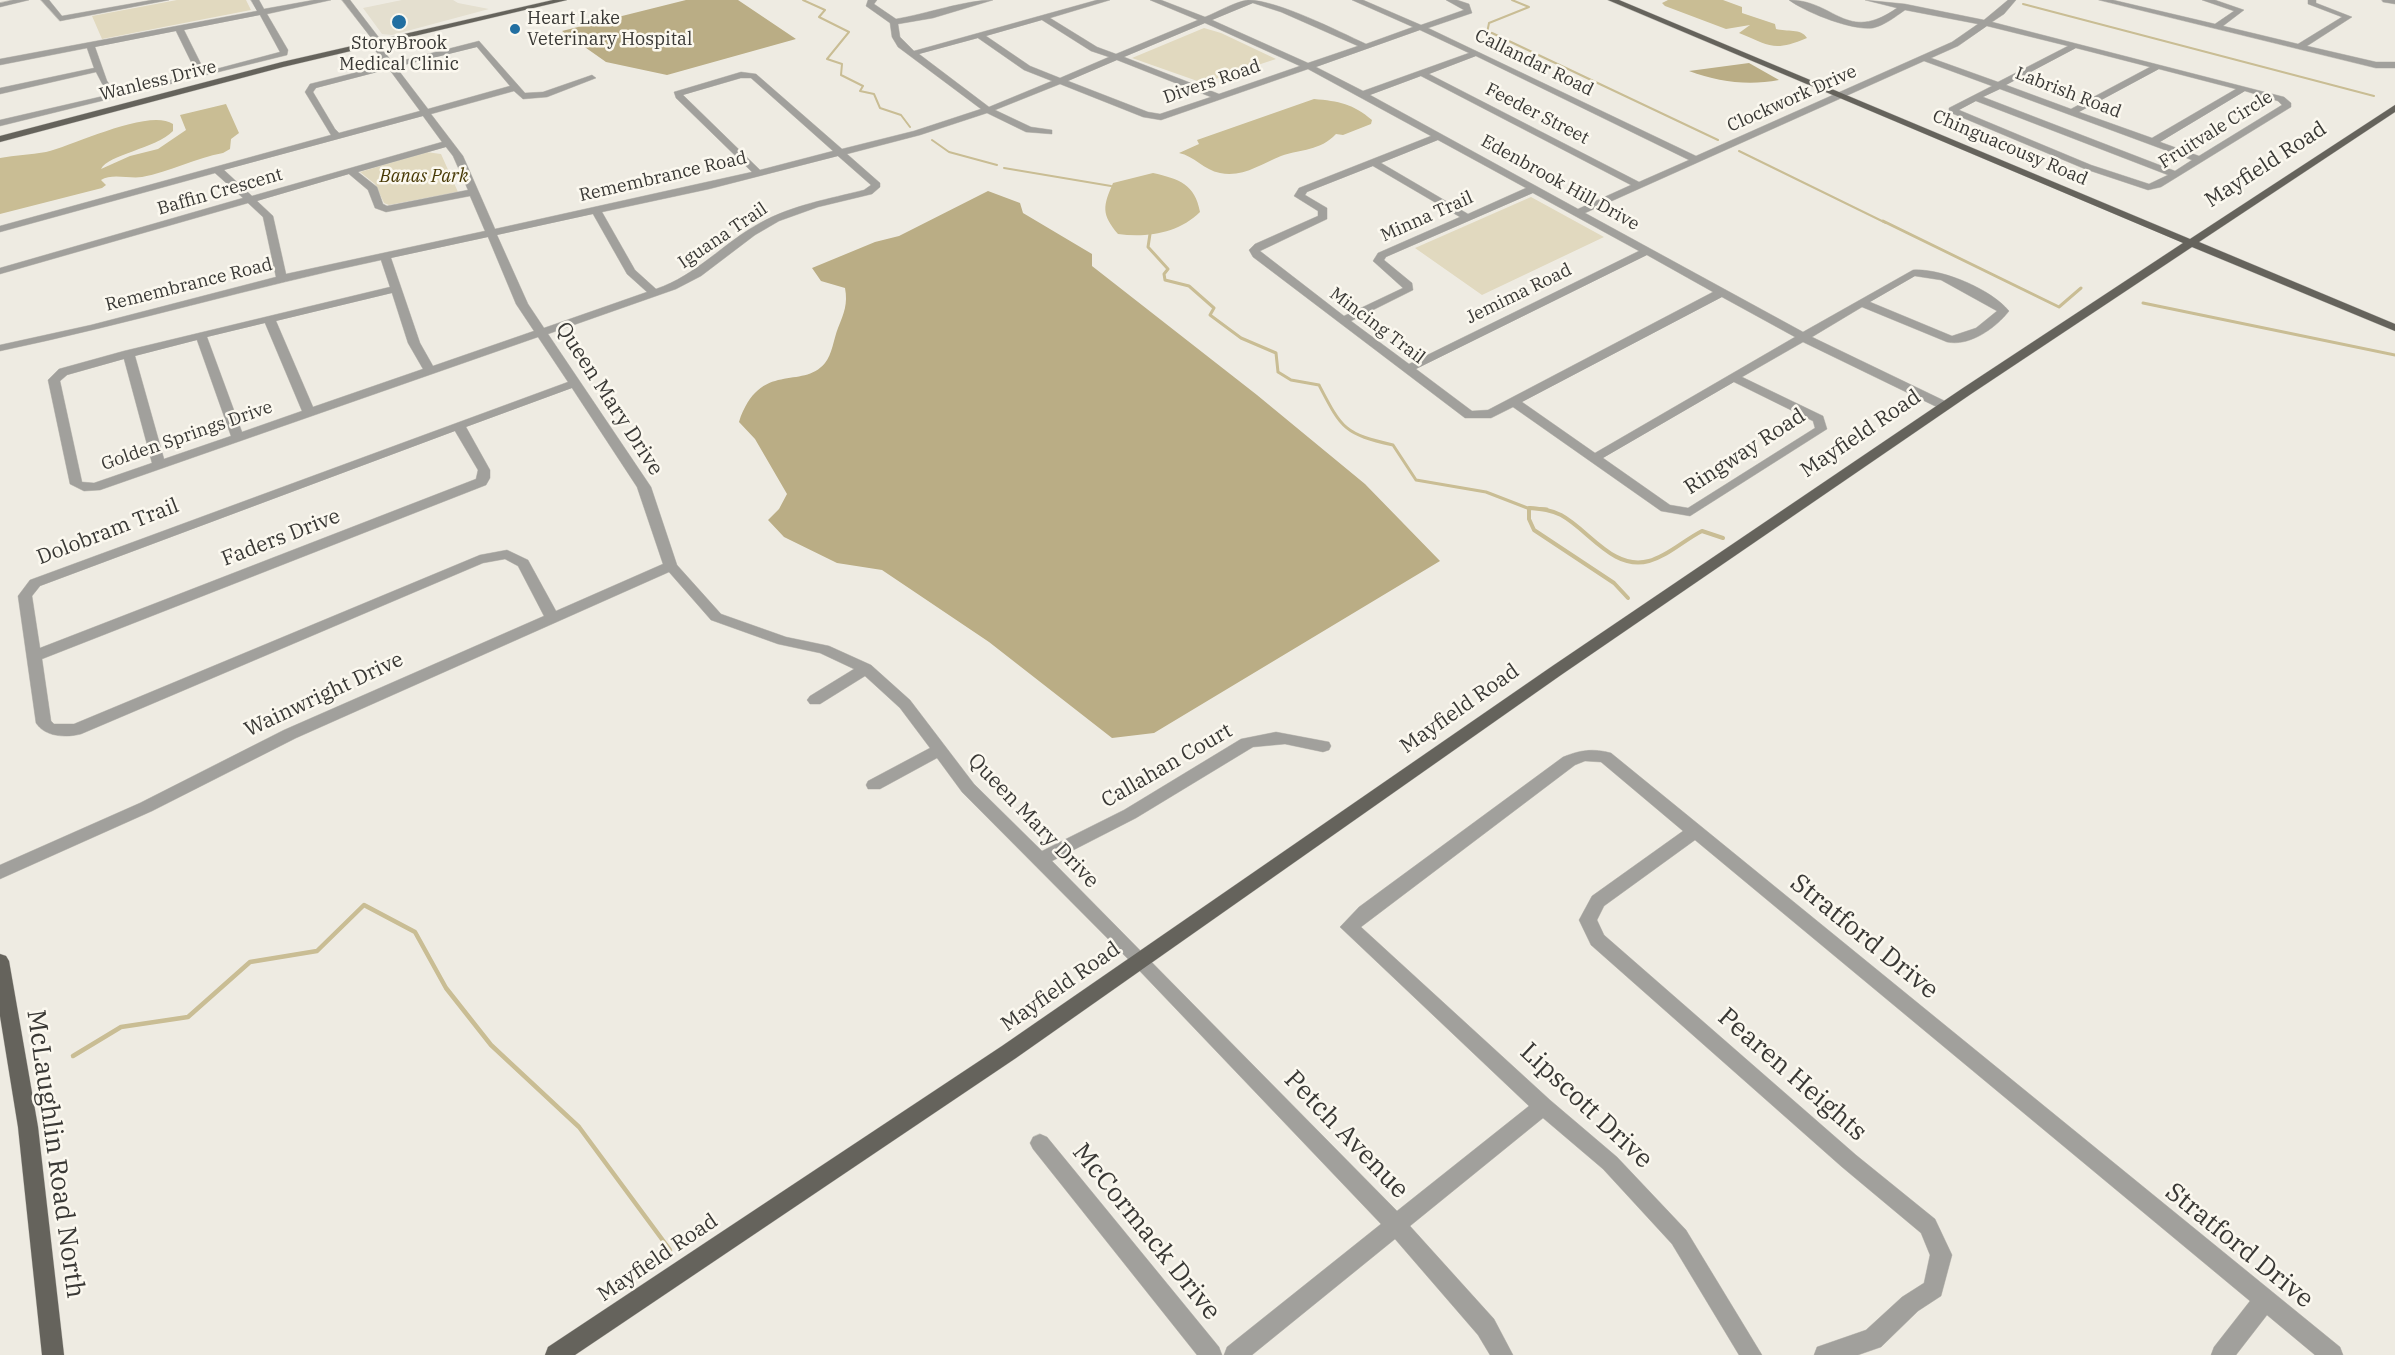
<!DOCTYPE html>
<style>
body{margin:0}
canvas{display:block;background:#eeebe2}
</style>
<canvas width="2395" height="1355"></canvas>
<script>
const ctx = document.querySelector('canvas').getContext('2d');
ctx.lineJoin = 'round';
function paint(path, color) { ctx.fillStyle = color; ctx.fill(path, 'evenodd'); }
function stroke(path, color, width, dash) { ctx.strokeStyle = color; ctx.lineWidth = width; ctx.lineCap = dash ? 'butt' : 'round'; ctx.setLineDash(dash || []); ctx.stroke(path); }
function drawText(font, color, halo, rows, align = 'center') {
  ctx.font = font + ' "IBM Plex Serif",serif'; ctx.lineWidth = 5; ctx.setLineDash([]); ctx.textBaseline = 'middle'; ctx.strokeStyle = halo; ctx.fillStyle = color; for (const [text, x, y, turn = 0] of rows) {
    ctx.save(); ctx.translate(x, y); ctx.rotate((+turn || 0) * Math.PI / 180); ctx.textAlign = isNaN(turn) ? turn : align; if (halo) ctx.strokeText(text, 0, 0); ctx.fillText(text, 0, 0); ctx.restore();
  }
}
const built = new Path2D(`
 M 402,0 L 453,0 L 458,3 L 489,9 L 392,35 L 382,34 L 363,8 Z`);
const green = new Path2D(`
 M 177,0 L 246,0 L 251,10 L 102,39 L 92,16 Z
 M 1204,28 L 1221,33 L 1276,59 L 1203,83 L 1132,58 Z
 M 426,152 L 441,154 L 458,192 L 389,205 L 384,203 L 375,184 L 360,172 Z
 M 1531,197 L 1604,237 L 1482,295 L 1415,248 Z`);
const forest = new Path2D(`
 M 686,0 L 738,0 L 796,39 L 667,75 L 606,62 L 562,31 Z
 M 1749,63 L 1779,80 C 1748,86 1719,82 1689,71 Z
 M 988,191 L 1020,203 L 1023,213 L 1092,254 L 1092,266 L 1257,395 L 1365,484 L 1440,561 L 1154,733 L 1112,738 L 989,642 L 882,570 L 837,563 L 784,537 L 768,520 L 779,509 L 787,494 L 755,439 L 739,422 C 760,359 802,391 825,363 C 832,355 834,338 838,328 C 844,313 848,304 845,288 L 821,281 L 812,268 L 875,242 L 899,236 Z`);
const water = new Path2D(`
 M 1668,0 L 1723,0 L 1742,7 L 1742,13 L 1775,24 L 1776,29 C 1787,32 1801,28 1807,38 C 1773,52 1771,46 1739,33 L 1750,25 L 1726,29 L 1665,6 L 1662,3 Z
 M 1314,99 C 1339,101 1353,104 1372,120 L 1371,124 L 1343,135 L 1336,134 C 1320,151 1301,149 1281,156 C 1261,164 1242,178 1220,173 C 1204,170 1194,156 1179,153 L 1199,144 L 1197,140 Z
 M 226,104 L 239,133 L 231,139 L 230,149 L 223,153 C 195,158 170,172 142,177 C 129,179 112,173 101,180 L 106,185 L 102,188 L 0,214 L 0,158 C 15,155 30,155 46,152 C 75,145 149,108 173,124 L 173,131 C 155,149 109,154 101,169 L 130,156 L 158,149 L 186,130 L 180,115 Z
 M 1153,173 C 1179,179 1195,184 1200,212 C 1179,233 1147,238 1118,234 C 1101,214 1103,206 1113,183 Z`);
const streamFar3 = new Path2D(`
 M 803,0 L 825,10 L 819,17 L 849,32 L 827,59 L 842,64 L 841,75 L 863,86 L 860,91 L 874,94 L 880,108 L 901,115 L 910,127
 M 2023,4 L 2374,96
 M 1478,31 L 1492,33 L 1718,140
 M 1487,33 L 1489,23 L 1529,7 L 1512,0
 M 932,140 L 949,152 L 997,165
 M 1739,151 L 1886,223
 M 1004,168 L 1111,186`);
const streamFar2 = new Path2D(`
 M 1883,221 L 2059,307 L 2081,288
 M 1150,234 L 1148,247 L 1168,269 L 1164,274 L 1165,280 L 1189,286 L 1214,308 L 1210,315 L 1241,338 L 1276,353 L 1278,372 L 1291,380 L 1319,385 C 1342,429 1344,434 1393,445 L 1416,480 L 1486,492 L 1530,509
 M 2143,303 L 2395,355
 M 1530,508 L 1547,509`);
const streamFar1 = new Path2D(`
 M 1529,508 L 1529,519 L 1534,530 L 1614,583 L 1628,598
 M 1530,508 C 1542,509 1551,510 1561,515 C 1589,530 1613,571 1649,561 C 1668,556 1684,540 1702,531 L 1723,538`);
const stream = new Path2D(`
 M 73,1056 L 121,1027 L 188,1017 L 250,962 L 317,951 L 364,905 L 415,932 L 446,988 L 491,1045 L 579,1127 L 670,1250`);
const minor = new Path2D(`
 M 13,0 L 29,0 L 0,7 L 0,3 Z
 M 41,0 L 49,0 L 62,16 L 152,0 L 169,0 L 60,21 Z
 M 251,0 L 259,0 L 264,9 L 314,0 L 331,0 L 267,14 L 288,50 L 287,55 L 0,126 L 0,120 L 108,95 L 96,72 L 0,94 L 0,88 L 94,68 L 87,48 L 0,65 L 0,59 L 257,11 ZM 260,15 L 280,52 L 205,72 L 184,30 ZM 176,31 L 197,74 L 116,93 L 107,81 L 95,47 Z
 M 342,0 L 350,0 L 380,39 L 383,50 L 393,63 L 479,41 L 525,93 L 543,92 L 592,75 L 596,78 L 547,97 L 523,99 L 514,91 L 431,114 L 463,156 L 495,229 L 752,172 L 676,98 L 674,92 L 741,72 L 756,74 L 842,149 L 914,131 L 981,109 L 898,47 L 892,37 L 890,23 L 866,6 L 868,0 L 877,0 L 874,4 L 896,19 C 926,14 965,0 993,0 L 933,18 L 898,24 L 900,37 L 914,51 L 1097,0 L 1110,0 L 1050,18 L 1097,47 L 1116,54 L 1198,20 L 1150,0 L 1161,0 L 1205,17 C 1218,12 1234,2 1248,0 C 1277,0 1338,31 1366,44 L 1413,27 L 1352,0 L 1363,0 L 1421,25 L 1464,10 L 1446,0 L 1457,0 L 1469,4 L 1472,13 L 1428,28 L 1696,156 L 1952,42 L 1978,24 L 1905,10 C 1895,17 1885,25 1873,28 C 1852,31 1805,12 1789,0 C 1835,0 1846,44 1897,8 L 1865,0 L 1905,4 L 1984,20 L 2008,0 L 2016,0 L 2004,14 L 1992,22 L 2284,97 L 2291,103 L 2291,107 L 2161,187 L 2148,190 L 2085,169 L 1949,112 L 1949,108 L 1992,86 L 1924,61 L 1585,213 L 1803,332 L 1913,270 C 1941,268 1991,289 2009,311 C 1996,328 1969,347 1947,342 L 1862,307 L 1812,337 L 1949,403 L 1949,409 L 1941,409 L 1803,342 L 1742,377 L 1823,416 L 1827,429 L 1690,516 L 1661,511 L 1513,407 L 1491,418 L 1465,418 L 1253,257 L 1249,250 L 1255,244 L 1318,216 L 1318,211 L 1294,196 L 1299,188 L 1431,136 L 1308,69 L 1161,120 L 1143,117 L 1060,84 L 995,110 L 1031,127 L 1052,130 L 1052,134 L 1026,132 L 987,113 L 920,135 L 847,154 L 880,183 L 880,187 L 872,194 L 818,207 L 779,221 L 755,235 L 701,276 L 676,289 L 548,334 L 651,487 L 677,565 L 721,614 L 786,637 L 829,646 L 871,665 L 910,700 L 974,784 L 1042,851 L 1124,810 L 1241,739 L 1276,732 L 1329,742 L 1331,746 L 1329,750 L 1323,752 L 1285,744 L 1253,747 L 1136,818 L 1052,861 L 1397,1211 L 1529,1106 L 1340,927 L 1359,907 L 1563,757 C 1580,750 1593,748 1611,753 L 2340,1347 L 2343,1355 L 2315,1355 L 2267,1315 L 2236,1355 L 2211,1355 L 2214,1347 L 2250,1301 L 1695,840 L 1604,906 L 1597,920 L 1604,935 L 1856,1155 L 1935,1219 L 1952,1255 L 1941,1296 L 1918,1311 L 1881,1347 L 1858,1355 L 1814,1355 L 1817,1347 L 1866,1330 L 1902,1297 L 1924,1283 L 1930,1255 L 1921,1233 L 1842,1167 L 1591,945 L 1579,920 L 1592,896 L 1683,831 L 1601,762 L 1585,761 L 1575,765 L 1361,927 L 1550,1100 L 1617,1157 L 1686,1230 L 1762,1355 L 1739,1355 L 1672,1244 L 1603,1169 L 1543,1118 L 1410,1226 L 1494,1319 L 1513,1355 L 1490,1355 L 1478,1335 L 1395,1239 L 1252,1355 L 1224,1355 L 1227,1347 L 1381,1224 L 1134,965 L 962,792 L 937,758 L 880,789 L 868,789 L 866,785 L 868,781 L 930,748 L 900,708 L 865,676 L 820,704 L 810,704 L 807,700 L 810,696 L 854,669 L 820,653 L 778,644 L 711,620 L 669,572 L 296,738 L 152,811 L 0,879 L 0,865 L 140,803 L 284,730 L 544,616 L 518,566 L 505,559 L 483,563 L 81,734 C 66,738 45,737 36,723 L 18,596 L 30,580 L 568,382 L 538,337 L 100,490 L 84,491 L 70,484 L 48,380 L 59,369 L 124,351 L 390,287 L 381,260 C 253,287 128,324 0,351 L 0,345 L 91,325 L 276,277 L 263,217 L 248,203 L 0,274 L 0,268 L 243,198 L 215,173 L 0,232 L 0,226 L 331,135 L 305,92 L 310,84 L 386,65 L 375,50 L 372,39 ZM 1253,3 L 1281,12 L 1358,46 L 1308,63 L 1212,20 ZM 1042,20 L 1091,51 L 1109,57 L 1060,78 L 1030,66 L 986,36 ZM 1205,23 L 1214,27 L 1300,66 L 1219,94 L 1124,57 ZM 1987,26 L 2068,46 L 1998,82 L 1931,58 L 1958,46 ZM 1420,30 L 1469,53 L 1363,91 L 1316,67 ZM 978,38 L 1024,70 L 1052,81 L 989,107 L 919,54 ZM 477,47 L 510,86 L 428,109 L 396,67 ZM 2076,48 L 2150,67 L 2071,109 L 2006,85 ZM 1476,56 L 1689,160 L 1639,182 L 1429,74 ZM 1117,60 L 1211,97 L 1160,114 L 1148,112 L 1068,81 ZM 389,69 L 420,111 L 339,133 L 335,129 L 313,92 L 316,88 ZM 2159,69 L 2236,89 L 2152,138 L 2079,112 ZM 1421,76 L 1631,185 L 1578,209 L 1370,95 ZM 741,78 L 751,78 L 833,151 L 760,170 L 683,95 ZM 2000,89 L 2192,160 L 2175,171 L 1983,97 ZM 2245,91 L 2278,101 L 2282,105 L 2199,156 L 2160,142 ZM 1976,101 L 2168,175 L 2149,184 L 2091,165 L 1959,110 ZM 423,116 L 442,142 L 252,196 L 224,170 ZM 1438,140 L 1526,188 L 1468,214 L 1381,163 ZM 446,147 L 453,156 L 468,190 L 387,206 L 383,204 L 377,187 L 358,172 ZM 838,156 L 871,185 L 864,190 C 829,199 792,205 760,223 C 723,243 697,275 656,289 L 635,270 L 602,212 L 709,189 ZM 1373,166 L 1460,217 L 1378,253 L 1373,261 L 1403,288 L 1344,316 L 1260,251 L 1327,219 L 1327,208 L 1305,195 L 1307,192 ZM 349,174 L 368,190 L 375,208 L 386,212 L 470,196 L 485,231 L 286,274 L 273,216 L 257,201 ZM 1533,193 L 1639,251 L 1409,364 L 1351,321 L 1413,290 L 1412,283 L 1384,260 L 1386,257 ZM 593,214 L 627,274 L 647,292 L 544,328 L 528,304 L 497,235 ZM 488,237 L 516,304 L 534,331 L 433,366 L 420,343 L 391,258 ZM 1647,255 L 1713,292 L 1488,410 L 1472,411 L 1416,369 ZM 1915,276 L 1941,280 L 1997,311 L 1976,328 L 1952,336 L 1870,302 ZM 392,293 L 408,343 L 423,369 L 313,407 L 276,321 ZM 1722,297 L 1795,337 L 1595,453 L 1522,402 ZM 265,323 L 302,411 L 242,432 L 207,337 ZM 197,340 L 231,436 L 164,459 L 135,356 ZM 124,359 L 152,463 L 94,483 L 82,482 L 60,381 L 67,375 ZM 1734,382 L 1813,421 L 1815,428 L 1688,508 L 1670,505 L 1603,458 ZM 572,388 L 637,487 L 663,564 L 556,611 L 528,560 L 507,550 L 480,555 L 74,724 L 54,724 L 51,721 L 42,659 L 486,485 L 490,478 L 490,470 L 466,427 ZM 455,431 L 478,470 L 476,479 L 40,648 L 32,596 L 40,586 Z
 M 2099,0 L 2113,0 L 2215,24 L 2234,11 L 2202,0 L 2215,0 L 2244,10 L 2223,26 L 2298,44 L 2342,17 L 2308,4 L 2308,0 L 2316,0 L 2316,3 L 2352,17 L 2307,46 L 2376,62 L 2395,62 L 2395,68 L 2376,68 Z
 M 2382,0 L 2395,0 L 2395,4 L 2383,2 Z
 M 1040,1134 L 1047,1137 L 1219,1347 L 1222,1355 L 1197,1355 L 1033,1149 L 1030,1143 L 1033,1137 Z`);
const major = new Path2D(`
 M 553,0 L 567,0 L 283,67 L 0,142 L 0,136 L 282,62 Z
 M 1608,0 L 1619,0 L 2190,239 L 2395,105 L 2395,112 L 2199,242 L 2395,324 L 2395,331 L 2192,247 L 1971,394 L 1561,675 L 1016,1058 L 575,1355 L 545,1355 L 548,1347 L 1002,1046 L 1551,667 L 1963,388 L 2183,243 Z
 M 0,954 L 6,956 L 9,961 L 38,1127 L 64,1355 L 42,1355 L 18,1127 L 0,1016 Z`);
const markers = [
 [399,22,8,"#226fa1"],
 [515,29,6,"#226fa1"]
];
const farPoinames = [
 ["Heart Lake",527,19],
 ["Veterinary Hospital",527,40],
 ["StoryBrook",399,44,"center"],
 ["Medical Clinic",399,65,"center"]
];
const farStreetnames = [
 ["Callandar Road",1534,63,26],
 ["Wanless Drive",158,81,-14],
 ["Divers Road",1212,82,-19],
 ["Labrish Road",2068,93,21],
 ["Clockwork Drive",1792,99,-24],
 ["Feeder Street",1537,114,27],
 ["Fruitvale Circle",2216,130,-32],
 ["Chinguacousy Road",2010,148,23],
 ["Remembrance Road",663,177,-13],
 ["Edenbrook Hill Drive",1560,183,29],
 ["Baffin Crescent",220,192,-16],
 ["Minna Trail",1427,217,-24],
 ["Iguana Trail",723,236,-34],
 ["Remembrance Road",189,285,-14],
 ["Jemima Road",1519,294,-26],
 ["Mincing Trail",1377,326,37],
 ["Golden Springs Drive",187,436,-19]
];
const farParknames = [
 ["Banas Park",424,177]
];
const streetNames = [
 ["Mayfield Road",2266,165,-33],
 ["Queen Mary Drive",609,399,57],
 ["Mayfield Road",1861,434,-34],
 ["Ringway Road",1745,452,-33],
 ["Dolobram Trail",108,532,-21],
 ["Faders Drive",281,538,-21],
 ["Wainwright Drive",324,695,-25],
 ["Mayfield Road",1460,709,-35],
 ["Callahan Court",1167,766,-30],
 ["Queen Mary Drive",1033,821,46],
 ["Mayfield Road",1061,987,-35],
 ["Mayfield Road",658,1258,-34]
];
const nearStreetnames = [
 ["Stratford Drive",1864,937,39],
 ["Pearen Heights",1792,1075,41],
 ["Lipscott Drive",1586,1106,43],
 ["Petch Avenue",1346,1135,46],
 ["McLaughlin Road North",55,1154,82],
 ["McCormack Drive",1146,1232,51],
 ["Stratford Drive",2239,1246,39]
];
paint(built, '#e4dfcf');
paint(green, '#e1d9bf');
paint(forest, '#baad85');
paint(water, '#c9bd94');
stroke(streamFar3, '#c9bd94', 2);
stroke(streamFar2, '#c9bd94', 3);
stroke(streamFar1, '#c9bd94', 4);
stroke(stream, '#c9bd94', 4.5);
stroke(minor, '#cac7bf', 1);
stroke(major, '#cac7bf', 1);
paint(minor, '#a1a09c');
paint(major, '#65635c');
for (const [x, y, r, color] of markers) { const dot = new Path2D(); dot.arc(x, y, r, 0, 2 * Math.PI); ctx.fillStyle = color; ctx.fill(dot); stroke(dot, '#fbf8ef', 2); }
drawText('18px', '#393835', '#fbf8ef', farPoinames, 'left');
drawText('18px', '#393835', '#fbf8ef', farStreetnames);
drawText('italic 18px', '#473904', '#fbf8ef', farParknames);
drawText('21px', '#393835', '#fbf8ef', streetNames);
drawText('26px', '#393835', '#fbf8ef', nearStreetnames);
</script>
